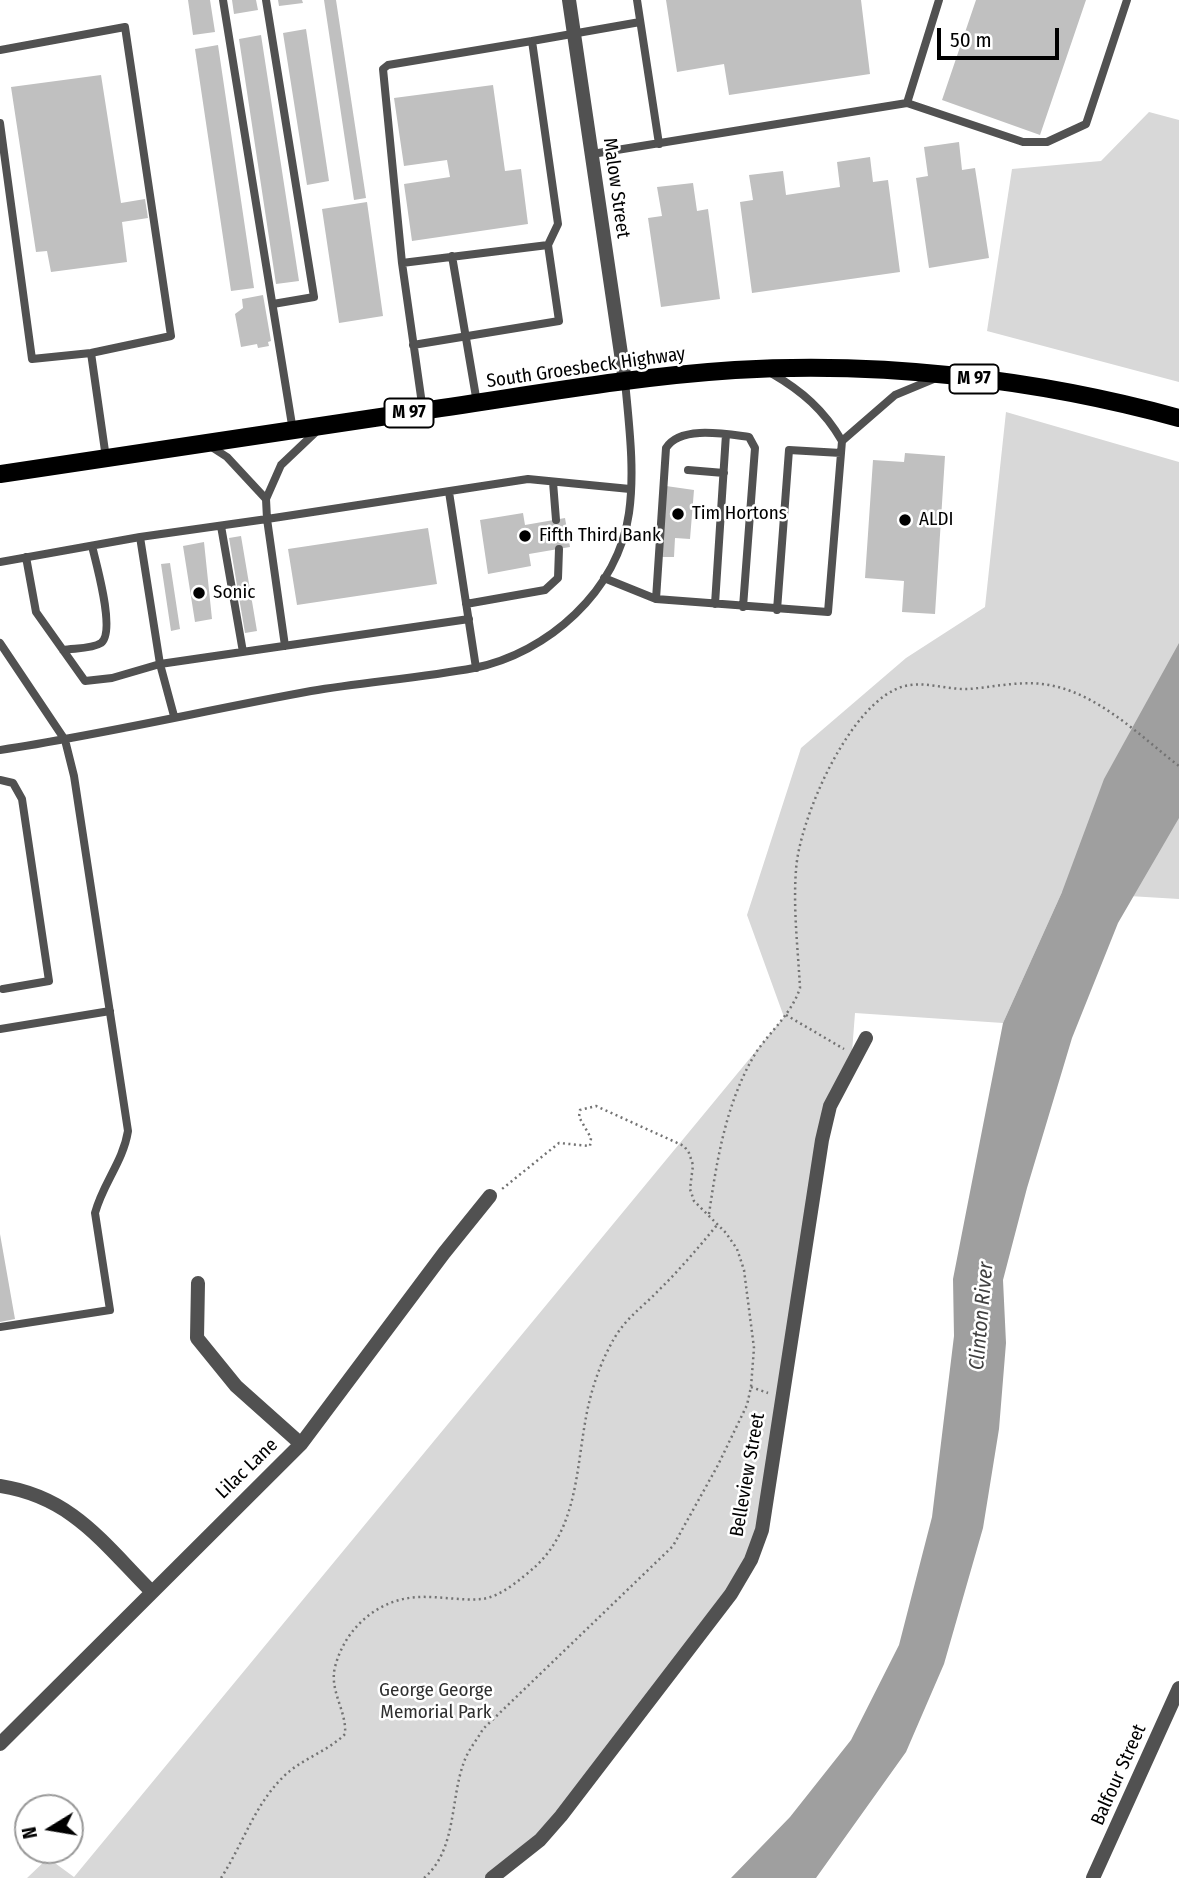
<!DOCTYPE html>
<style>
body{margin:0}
#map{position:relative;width:1179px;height:1878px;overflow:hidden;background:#fff;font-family:"Fira Sans Condensed",sans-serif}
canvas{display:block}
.north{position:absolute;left:14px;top:1794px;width:70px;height:70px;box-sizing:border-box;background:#fff;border:2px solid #999;border-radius:50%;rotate:259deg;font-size:19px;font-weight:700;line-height:28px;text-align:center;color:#000}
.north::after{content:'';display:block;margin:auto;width:24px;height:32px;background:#000;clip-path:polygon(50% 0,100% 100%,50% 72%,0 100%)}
.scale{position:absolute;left:937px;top:28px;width:122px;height:32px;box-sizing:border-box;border:4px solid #000;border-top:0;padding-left:9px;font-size:21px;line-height:24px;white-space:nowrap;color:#000;-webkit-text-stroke:5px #fff;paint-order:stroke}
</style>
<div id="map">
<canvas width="1179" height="1878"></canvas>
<div class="north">N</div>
<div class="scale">50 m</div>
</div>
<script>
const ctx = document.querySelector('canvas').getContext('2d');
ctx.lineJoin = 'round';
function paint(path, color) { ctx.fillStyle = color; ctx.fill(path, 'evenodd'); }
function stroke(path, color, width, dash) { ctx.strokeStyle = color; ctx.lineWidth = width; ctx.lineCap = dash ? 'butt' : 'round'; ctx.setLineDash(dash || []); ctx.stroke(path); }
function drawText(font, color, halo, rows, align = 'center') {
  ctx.font = font + ' "Fira Sans Condensed",sans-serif'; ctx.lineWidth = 5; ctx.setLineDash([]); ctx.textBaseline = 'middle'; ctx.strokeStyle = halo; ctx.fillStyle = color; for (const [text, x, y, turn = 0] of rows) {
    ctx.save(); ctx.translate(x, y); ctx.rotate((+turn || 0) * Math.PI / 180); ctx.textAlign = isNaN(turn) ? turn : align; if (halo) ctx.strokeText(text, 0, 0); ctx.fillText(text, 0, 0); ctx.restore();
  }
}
const green = new Path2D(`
 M 1149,112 L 1179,120 L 1179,382 L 987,331 L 1012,169 L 1101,161 Z
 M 1006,412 L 1179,462 L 1179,899 L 1062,892 L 1003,1023 L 855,1013 L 851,1065 L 830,1106 L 751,1560 L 561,1816 L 492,1878 L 27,1878 L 48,1858 L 74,1877 L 784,1017 L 747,915 L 801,748 L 906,658 L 985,607 Z`);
const water = new Path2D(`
 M 1179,643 L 1179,818 L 1118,923 L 1072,1038 L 1027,1188 L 1003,1280 L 1006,1343 L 999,1429 L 983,1528 L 944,1664 L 906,1752 L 816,1878 L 731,1878 L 790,1817 L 851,1740 L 899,1645 L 932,1517 L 954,1336 L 953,1279 L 1003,1023 L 1062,892 L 1104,779 Z`);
const building = new Path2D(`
 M 188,0 L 210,0 L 215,32 L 193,35 Z
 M 232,0 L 256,0 L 258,10 L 234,14 Z
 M 278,0 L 302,0 L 303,3 L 279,6 Z
 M 324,0 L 336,0 L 366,198 L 354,200 Z
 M 666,0 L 861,0 L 870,74 L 729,95 L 724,64 L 677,72 Z
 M 976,0 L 1086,0 L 1040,135 L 942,100 Z
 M 306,29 L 329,181 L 307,185 L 283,33 Z
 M 261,35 L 299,281 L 276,284 L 239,39 Z
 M 218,45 L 254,288 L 231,291 L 195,49 Z
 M 101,75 L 121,203 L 145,199 L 148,218 L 122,222 L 127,262 L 51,272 L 47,251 L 36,252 L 11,87 Z
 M 493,85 L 505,171 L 521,169 L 528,224 L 412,241 L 404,184 L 450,177 L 447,160 L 404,166 L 394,98 Z
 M 959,142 L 962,170 L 975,168 L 989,258 L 929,268 L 916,178 L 928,176 L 924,147 Z
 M 870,157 L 873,182 L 888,180 L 900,272 L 752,293 L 740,202 L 753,200 L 749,175 L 783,171 L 786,195 L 840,187 L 837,162 Z
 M 693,183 L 697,211 L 708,209 L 720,299 L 661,307 L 648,218 L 662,216 L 657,187 Z
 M 367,202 L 383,316 L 339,323 L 322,209 Z
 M 263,295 L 271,341 L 268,342 L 269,346 L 258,348 L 257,344 L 241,347 L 235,314 L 243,308 L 242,299 Z
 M 905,453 L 945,456 L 935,614 L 902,612 L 904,581 L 865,578 L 873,460 L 904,462 Z
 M 666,486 L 694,490 L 690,539 L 675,538 L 674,557 L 660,557 Z
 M 523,513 L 525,525 L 565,518 L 570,547 L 529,554 L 531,566 L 488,574 L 480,520 Z
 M 428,528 L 437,584 L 297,605 L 288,549 Z
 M 241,536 L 257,631 L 245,633 L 229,538 Z
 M 204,542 L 212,619 L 195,622 L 183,546 Z
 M 170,563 L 180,629 L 171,631 L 161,564 Z
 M 0,1234 L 15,1319 L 0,1322 Z`);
const path = new Path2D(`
 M 786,1015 L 844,1049
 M 709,1214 C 717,1159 726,1103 755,1054 C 770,1031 791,1015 800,988 C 798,949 793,909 796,870 C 799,819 851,699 905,686 C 926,681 948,690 969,689 C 995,687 1022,680 1049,685 C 1099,694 1140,736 1179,766
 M 751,1387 L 768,1393
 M 221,1878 C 243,1844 254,1806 283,1777 C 301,1759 327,1752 345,1734 C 347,1711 329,1691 335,1667 C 345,1628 378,1599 418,1597 C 439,1596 462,1601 482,1599 C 501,1597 522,1578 536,1566 C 576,1528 576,1474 585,1423 C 589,1398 597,1371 609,1348 C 623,1319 640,1310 661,1288 C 681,1268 699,1247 717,1225
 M 424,1878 C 457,1850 450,1799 464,1762 C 468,1750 477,1740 483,1729 L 673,1546 L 718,1465 L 747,1405 L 751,1387 L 754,1348 L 744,1270 L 737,1249 L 726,1233 L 694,1201 L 690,1189 L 693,1165 L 689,1153 L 684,1146 L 596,1106 L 580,1110 L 579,1117 L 591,1138 L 590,1146 L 559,1143 L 502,1189`);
const lane = new Path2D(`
 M 223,0 L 293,431
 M 266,0 L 314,297 L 273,304
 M 637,0 L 659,144
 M 0,50 L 125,27 L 171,336 L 91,353 L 32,359 L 0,123
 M 907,103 L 1023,142 L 1047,142 L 1086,124 L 1127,0
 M 592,154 L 907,103 L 939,0
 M 452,256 L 477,403
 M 402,263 L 548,245
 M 413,345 L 559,321 L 548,245 L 558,224 L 532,41 L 640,22
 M 91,353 L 106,458
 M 771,373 C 802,391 824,410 842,441 L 895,395 L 936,378
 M 423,411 L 402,263 L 383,69 L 388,65 L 532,41
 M 210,446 L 227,457 L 266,499 L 281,465 L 320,428
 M 688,470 L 724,473
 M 553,482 L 556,520
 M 449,492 L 476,668
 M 266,499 L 267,519 L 528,479 L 630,489
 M 221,526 L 243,652
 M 26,557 L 36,612 L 85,681 L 112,678 L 160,664 L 174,716
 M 0,562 L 140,537
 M 604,578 L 656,599 L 828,612 L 842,441
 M 656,599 L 666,448 C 680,425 726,434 749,437 L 755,448 L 743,607
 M 466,604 L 545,590 L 558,578 L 559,549
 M 715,604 L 726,434
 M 777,610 L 789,450 L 841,453
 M 0,643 L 65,740 L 74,776 L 128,1131 C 123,1162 103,1183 95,1213 L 110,1310 L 0,1327
 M 285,646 L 267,519 L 140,537 L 160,664 L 469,619
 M 63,650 C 74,648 92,649 101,643 C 116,632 96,563 92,546
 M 0,750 C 105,734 207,710 311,691 C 365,682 420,678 474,668 C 548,653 618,591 629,513 C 635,470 629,425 625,381
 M 0,780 L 13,783 L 22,799 L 49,981 L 3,989
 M 0,1029 L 110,1011`);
const street = new Path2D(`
 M 569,0 L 625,381
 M 198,1283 L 197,1338 L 236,1386 L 301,1444
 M 0,1486 C 72,1497 103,1543 151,1591
 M 0,1744 L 301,1444 L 444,1253 L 490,1196
 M 492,1878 L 540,1840 L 561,1816 L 731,1594 L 751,1560 L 762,1530 L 822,1140 L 830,1106 L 866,1038
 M 1093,1878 L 1179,1688`);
const primary = new Path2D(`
 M 0,474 C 138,453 276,433 414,412 C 521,397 627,377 735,370 C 882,361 1037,379 1179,418`);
const markers = [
 [678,514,7,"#000"],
 [905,520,7,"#000"],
 [525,536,7,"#000"],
 [199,593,7,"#000"]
];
const shields = [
 [974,379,49],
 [409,413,49]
];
const shieldNames = [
 ["M 97",974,379],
 ["M 97",409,413]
];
const streetNames = [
 ["Malow Street",616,188,82],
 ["South Groesbeck Highway",586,368,-8],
 ["Lilac Lane",247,1469,-44],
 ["Belleview Street",748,1475,-80],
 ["Balfour Street",1119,1775,-66]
];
const poiNames = [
 ["Tim Hortons",692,514],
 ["ALDI",919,520],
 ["Fifth Third Bank",539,536],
 ["Sonic",213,593]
];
const parkNames = [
 ["George George",436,1691],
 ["Memorial Park",436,1713]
];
const waterNames = [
 ["Clinton River",982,1316,-85]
];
paint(green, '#d8d8d8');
paint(water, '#9f9f9f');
paint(building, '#c0c0c0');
stroke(path, '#737373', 2.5, [2, 3.5]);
stroke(lane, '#515151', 8);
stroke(street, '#515151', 14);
stroke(primary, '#000', 18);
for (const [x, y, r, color] of markers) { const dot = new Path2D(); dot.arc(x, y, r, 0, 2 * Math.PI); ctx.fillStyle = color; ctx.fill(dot); stroke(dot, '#fff', 2.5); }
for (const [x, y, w] of shields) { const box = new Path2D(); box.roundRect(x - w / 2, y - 14.5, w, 29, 5); ctx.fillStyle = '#fff'; ctx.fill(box); stroke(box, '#000', 2); }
drawText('bold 18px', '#000', null, shieldNames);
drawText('19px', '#000', '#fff', streetNames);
drawText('19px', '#000', '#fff', poiNames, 'left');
drawText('19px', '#2f2f2f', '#fff', parkNames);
drawText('italic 21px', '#404040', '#fff', waterNames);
</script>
